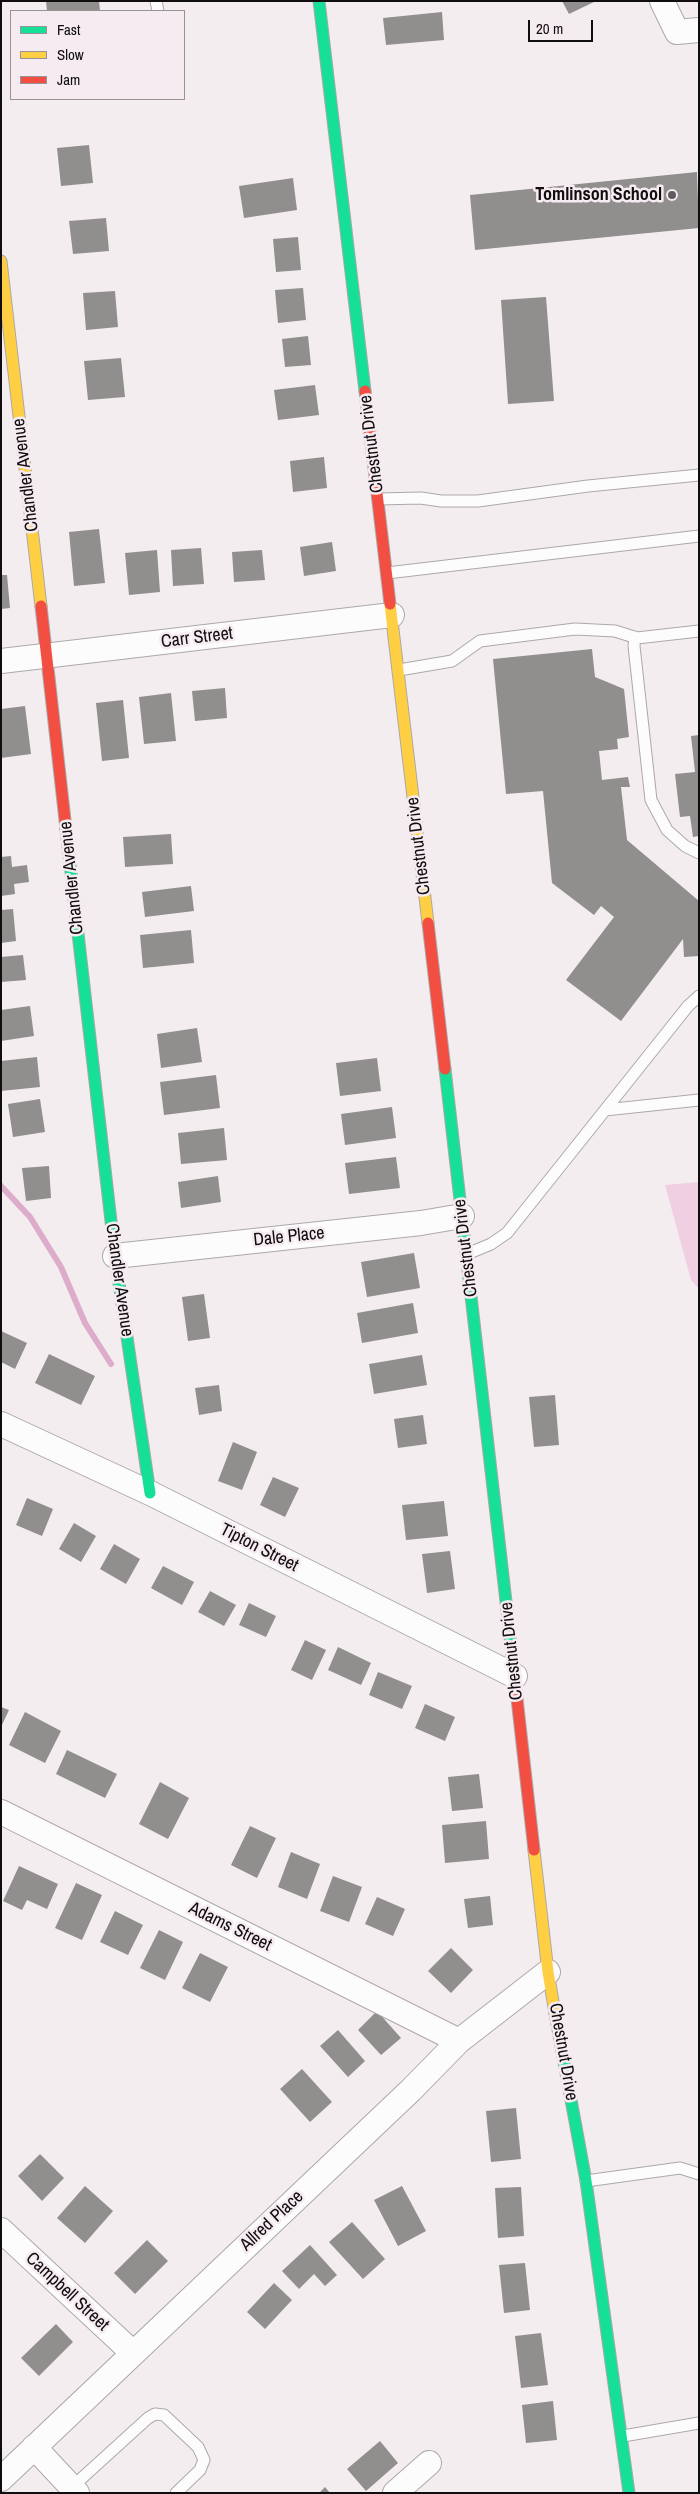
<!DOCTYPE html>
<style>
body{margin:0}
#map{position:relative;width:700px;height:2494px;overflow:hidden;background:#f3edf0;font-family:"Archivo Narrow",sans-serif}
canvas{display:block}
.frame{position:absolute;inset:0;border:2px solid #100d0f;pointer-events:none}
.legend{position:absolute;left:10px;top:10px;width:175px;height:90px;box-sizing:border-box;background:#f5ebf1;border:1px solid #999297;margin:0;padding:6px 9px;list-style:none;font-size:15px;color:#100d0f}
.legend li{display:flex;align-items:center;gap:10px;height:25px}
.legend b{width:25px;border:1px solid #999297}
.scale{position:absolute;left:528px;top:20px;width:65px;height:22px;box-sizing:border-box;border:2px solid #100d0f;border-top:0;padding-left:6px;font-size:15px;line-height:18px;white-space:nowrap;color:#100d0f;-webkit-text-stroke:4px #f5ebf1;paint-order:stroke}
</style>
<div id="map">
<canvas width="700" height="2494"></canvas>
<div class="frame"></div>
<ul class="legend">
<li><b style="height:6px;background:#16e098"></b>Fast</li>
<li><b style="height:6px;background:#ffcf43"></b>Slow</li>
<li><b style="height:6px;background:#f24e42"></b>Jam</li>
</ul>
<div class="scale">20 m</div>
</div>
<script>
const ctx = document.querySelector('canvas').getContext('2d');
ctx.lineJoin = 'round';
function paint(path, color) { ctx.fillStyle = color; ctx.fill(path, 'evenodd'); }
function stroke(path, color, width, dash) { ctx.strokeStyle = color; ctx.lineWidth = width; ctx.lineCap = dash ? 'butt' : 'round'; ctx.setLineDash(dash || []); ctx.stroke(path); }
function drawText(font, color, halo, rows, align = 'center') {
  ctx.font = font + ' "Archivo Narrow",sans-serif'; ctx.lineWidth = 5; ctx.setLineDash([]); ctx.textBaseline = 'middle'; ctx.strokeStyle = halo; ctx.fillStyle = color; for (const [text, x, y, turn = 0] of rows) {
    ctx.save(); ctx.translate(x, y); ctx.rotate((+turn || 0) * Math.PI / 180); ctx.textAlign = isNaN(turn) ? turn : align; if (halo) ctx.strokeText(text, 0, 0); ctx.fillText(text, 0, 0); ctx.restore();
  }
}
const green = new Path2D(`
 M 699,1182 L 699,1289 L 691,1280 L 665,1185 Z`);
const stream = new Path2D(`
 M 1,1186 L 30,1217 L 61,1267 L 85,1323 L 111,1364`);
const building = new Path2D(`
 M 46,1 L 99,1 L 100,11 L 47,11 Z
 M 562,1 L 596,1 L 569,14 Z
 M 442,12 L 444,40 L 386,45 L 383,18 Z
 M 89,145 L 93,183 L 61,186 L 57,148 Z
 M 697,172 L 699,228 L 475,250 L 470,195 Z
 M 293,178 L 297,210 L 244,218 L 239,186 Z
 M 106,218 L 109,251 L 73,254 L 69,221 Z
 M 298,237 L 301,270 L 276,272 L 273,239 Z
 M 303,288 L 306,320 L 278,323 L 275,290 Z
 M 115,291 L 118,327 L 86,330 L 83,293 Z
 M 546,297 L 554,401 L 508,404 L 501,300 Z
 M 308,336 L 311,365 L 285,367 L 282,339 Z
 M 121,358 L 125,397 L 88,400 L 84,361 Z
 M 315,385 L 319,415 L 278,420 L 274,390 Z
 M 324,457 L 327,488 L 293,492 L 290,461 Z
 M 99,529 L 105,583 L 74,586 L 69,532 Z
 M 332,542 L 336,571 L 304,576 L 300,547 Z
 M 201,548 L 204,584 L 173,586 L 171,550 Z
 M 157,550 L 160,592 L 129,595 L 125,553 Z
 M 262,550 L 265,580 L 234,582 L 232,552 Z
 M 1,575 L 7,575 L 10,608 L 1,609 Z
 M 592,649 L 595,677 L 624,689 L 629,737 L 617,739 L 618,749 L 599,751 L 602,780 L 628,777 L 630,787 L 621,787 L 627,840 L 699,901 L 699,956 L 684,957 L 683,939 L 621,1021 L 566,980 L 614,917 L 601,906 L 594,915 L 552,883 L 543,791 L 506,794 L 493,659 Z
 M 225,688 L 227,718 L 195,721 L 192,691 Z
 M 171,693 L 176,741 L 144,744 L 139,697 Z
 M 123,700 L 129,758 L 102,761 L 96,703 Z
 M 25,706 L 31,754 L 1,758 L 1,709 Z
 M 699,735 L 699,836 L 693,837 L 690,816 L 680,817 L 675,774 L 695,772 L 691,736 Z
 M 171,834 L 173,864 L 125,867 L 123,837 Z
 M 11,856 L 12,867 L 27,865 L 29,882 L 14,884 L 15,894 L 1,896 L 1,857 Z
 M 191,886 L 194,911 L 145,917 L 142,892 Z
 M 13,909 L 16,941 L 1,943 L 1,910 Z
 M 191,930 L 194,963 L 143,968 L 140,935 Z
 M 23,955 L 26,980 L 1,982 L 1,957 Z
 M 30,1006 L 34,1036 L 1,1041 L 1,1010 Z
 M 197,1028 L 202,1062 L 161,1068 L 157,1034 Z
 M 37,1057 L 40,1087 L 1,1091 L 1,1061 Z
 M 377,1058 L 381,1091 L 340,1096 L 336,1063 Z
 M 216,1075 L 220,1108 L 164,1115 L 160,1082 Z
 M 40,1099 L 45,1132 L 13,1137 L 8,1104 Z
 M 392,1107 L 396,1138 L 345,1145 L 341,1114 Z
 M 224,1128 L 227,1160 L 181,1164 L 178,1133 Z
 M 396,1157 L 400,1188 L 349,1194 L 345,1163 Z
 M 49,1166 L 51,1198 L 26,1201 L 22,1168 Z
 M 218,1176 L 221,1202 L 181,1208 L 178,1182 Z
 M 414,1253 L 420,1288 L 367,1297 L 361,1262 Z
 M 204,1294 L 210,1338 L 188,1341 L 182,1297 Z
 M 413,1303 L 418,1333 L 362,1343 L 357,1313 Z
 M 1,1331 L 27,1343 L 15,1369 L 1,1362 Z
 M 49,1354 L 95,1376 L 81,1405 L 35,1383 Z
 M 422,1355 L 427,1385 L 374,1394 L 369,1364 Z
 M 219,1385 L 222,1411 L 199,1415 L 195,1388 Z
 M 555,1395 L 559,1445 L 534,1447 L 529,1397 Z
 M 423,1415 L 427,1444 L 398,1448 L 394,1419 Z
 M 233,1442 L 257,1452 L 242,1490 L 218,1481 Z
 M 273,1477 L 299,1488 L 285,1517 L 260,1505 Z
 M 27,1498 L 53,1509 L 42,1536 L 16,1525 Z
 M 444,1501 L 448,1536 L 406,1540 L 402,1505 Z
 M 74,1523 L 96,1536 L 81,1562 L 59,1549 Z
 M 114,1544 L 140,1559 L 126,1584 L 100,1569 Z
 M 450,1551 L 455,1589 L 427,1593 L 422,1554 Z
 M 163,1566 L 194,1582 L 182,1605 L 151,1588 Z
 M 210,1591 L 236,1605 L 224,1626 L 198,1612 Z
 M 249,1603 L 276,1616 L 266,1637 L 239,1625 Z
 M 305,1640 L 326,1650 L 312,1680 L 291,1670 Z
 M 338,1647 L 371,1663 L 361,1685 L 328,1670 Z
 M 378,1672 L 412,1686 L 402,1709 L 369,1695 Z
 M 425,1704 L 455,1717 L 445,1741 L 415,1728 Z
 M 1,1707 L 9,1710 L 1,1727 Z
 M 25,1712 L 61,1731 L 45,1763 L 9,1745 Z
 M 67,1750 L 117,1774 L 105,1798 L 56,1774 Z
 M 479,1774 L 483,1808 L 452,1811 L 448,1777 Z
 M 160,1782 L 189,1798 L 168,1839 L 139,1824 Z
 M 486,1821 L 489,1859 L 445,1863 L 442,1825 Z
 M 250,1826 L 276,1838 L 257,1878 L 231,1865 Z
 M 291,1852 L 320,1864 L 307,1899 L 278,1887 Z
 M 19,1866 L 58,1884 L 47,1909 L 27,1900 L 22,1910 L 3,1901 Z
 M 333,1876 L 362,1887 L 349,1922 L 320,1911 Z
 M 76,1883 L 102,1895 L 82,1940 L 55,1928 Z
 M 490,1896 L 493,1925 L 468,1928 L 464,1899 Z
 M 377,1897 L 405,1909 L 393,1936 L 365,1924 Z
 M 115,1911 L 143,1925 L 128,1955 L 100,1942 Z
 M 159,1930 L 183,1942 L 165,1980 L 140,1968 Z
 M 451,1948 L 473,1970 L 451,1993 L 428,1971 Z
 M 200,1953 L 228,1967 L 210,2002 L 182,1988 Z
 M 377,2011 L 401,2038 L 381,2055 L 358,2030 Z
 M 338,2030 L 365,2061 L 348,2077 L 320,2046 Z
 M 302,2069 L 332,2102 L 310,2122 L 280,2089 Z
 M 516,2108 L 521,2159 L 491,2162 L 486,2111 Z
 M 40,2154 L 64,2178 L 42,2201 L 18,2176 Z
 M 85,2186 L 113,2211 L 85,2243 L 57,2218 Z
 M 402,2186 L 426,2231 L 398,2246 L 374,2200 Z
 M 521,2187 L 524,2236 L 498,2238 L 495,2188 Z
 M 352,2222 L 385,2259 L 363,2279 L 329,2242 Z
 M 147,2240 L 168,2261 L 135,2294 L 114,2273 Z
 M 310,2245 L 337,2275 L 325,2286 L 314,2274 L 299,2289 L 282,2271 Z
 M 525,2263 L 530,2310 L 504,2313 L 499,2265 Z
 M 274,2283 L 292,2300 L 265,2329 L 247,2312 Z
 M 56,2324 L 73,2342 L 39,2376 L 21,2358 Z
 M 541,2333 L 548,2385 L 521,2388 L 515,2336 Z
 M 553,2401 L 557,2440 L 526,2443 L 522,2405 Z
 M 380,2441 L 398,2463 L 366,2491 L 347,2469 Z
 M 325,2487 L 330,2493 L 319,2493 Z`);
const lane = new Path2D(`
 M 156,1 L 158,11
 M 378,499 L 421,498 L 441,501 L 478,501 L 588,486 L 699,475
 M 387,573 L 699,536
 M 635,637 L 634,646 L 651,800 L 667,830 L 685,846 L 699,853
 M 399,670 L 452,661 L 480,641 L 575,629 L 615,631 L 637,638 L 699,631
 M 605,1110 L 699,1100
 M 467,1254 L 491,1244 L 507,1233 L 688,1006 L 699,996
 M 586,2181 L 680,2168 L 699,2174
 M 623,2436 L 699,2423
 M 71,2488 L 148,2418 L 155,2414 L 164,2415 L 198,2447 L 204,2460 L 200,2470 L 176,2493`);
const street = new Path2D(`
 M 662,1 L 677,32 L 699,30
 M 1,661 L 392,615
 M 115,1256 L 421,1223 L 462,1216
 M 1,1424 L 150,1493 L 515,1676
 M 1,1812 L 459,2041
 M 1,2230 L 133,2353
 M 34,2447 L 77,2493
 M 1,2479 L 411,2090 L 459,2041 L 548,1972
 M 395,2493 L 429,2463`);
const fast = new Path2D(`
 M 319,1 L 365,391
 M 66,829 L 115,1256 L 150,1493
 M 445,1069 L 512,1654
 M 555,2013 L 586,2181 L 629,2493`);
const slow = new Path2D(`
 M 1,261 L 41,606
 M 390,604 L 428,923
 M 534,1850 L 548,1972 L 555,2013`);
const jam = new Path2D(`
 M 365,391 L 390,604
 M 41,606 L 66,829
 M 428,923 L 445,1069
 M 512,1654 L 534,1850`);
const markers = [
 [672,195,5,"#5f5b5e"]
];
const poiNames = [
 ["Tomlinson School",662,195]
];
const streetNames = [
 ["Chestnut Drive",372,444,-97],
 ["Chandler Avenue",26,475,-97],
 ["Carr Street",197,638,-7],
 ["Chestnut Drive",419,846,-97],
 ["Chandler Avenue",72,878,-96],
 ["Dale Place",289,1237,-6],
 ["Chestnut Drive",466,1248,-97],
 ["Chandler Avenue",119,1280,82],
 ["Tipton Street",259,1548,27],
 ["Chestnut Drive",512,1651,-96],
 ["Adams Street",230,1927,26],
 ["Chestnut Drive",563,2052,80],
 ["Allred Place",272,2221,-43],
 ["Campbell Street",67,2292,43]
];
paint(green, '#f1cfe3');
stroke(stream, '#ddacca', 6);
paint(building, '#918e8e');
stroke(lane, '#aca8aa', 13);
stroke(street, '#aca8aa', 26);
stroke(fast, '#aca8aa', 13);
stroke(slow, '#aca8aa', 13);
stroke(jam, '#aca8aa', 13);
stroke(lane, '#fdfcfd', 11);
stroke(street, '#fdfcfd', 24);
stroke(fast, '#16e098', 11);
stroke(slow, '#ffcf43', 11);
stroke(jam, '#f24e42', 11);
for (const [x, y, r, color] of markers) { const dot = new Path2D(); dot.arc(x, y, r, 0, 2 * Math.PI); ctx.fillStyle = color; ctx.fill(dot); stroke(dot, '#f5ebf1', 2); }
drawText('bold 18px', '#100d0f', '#f5ebf1', poiNames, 'right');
drawText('18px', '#100d0f', '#f5ebf1', streetNames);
</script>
